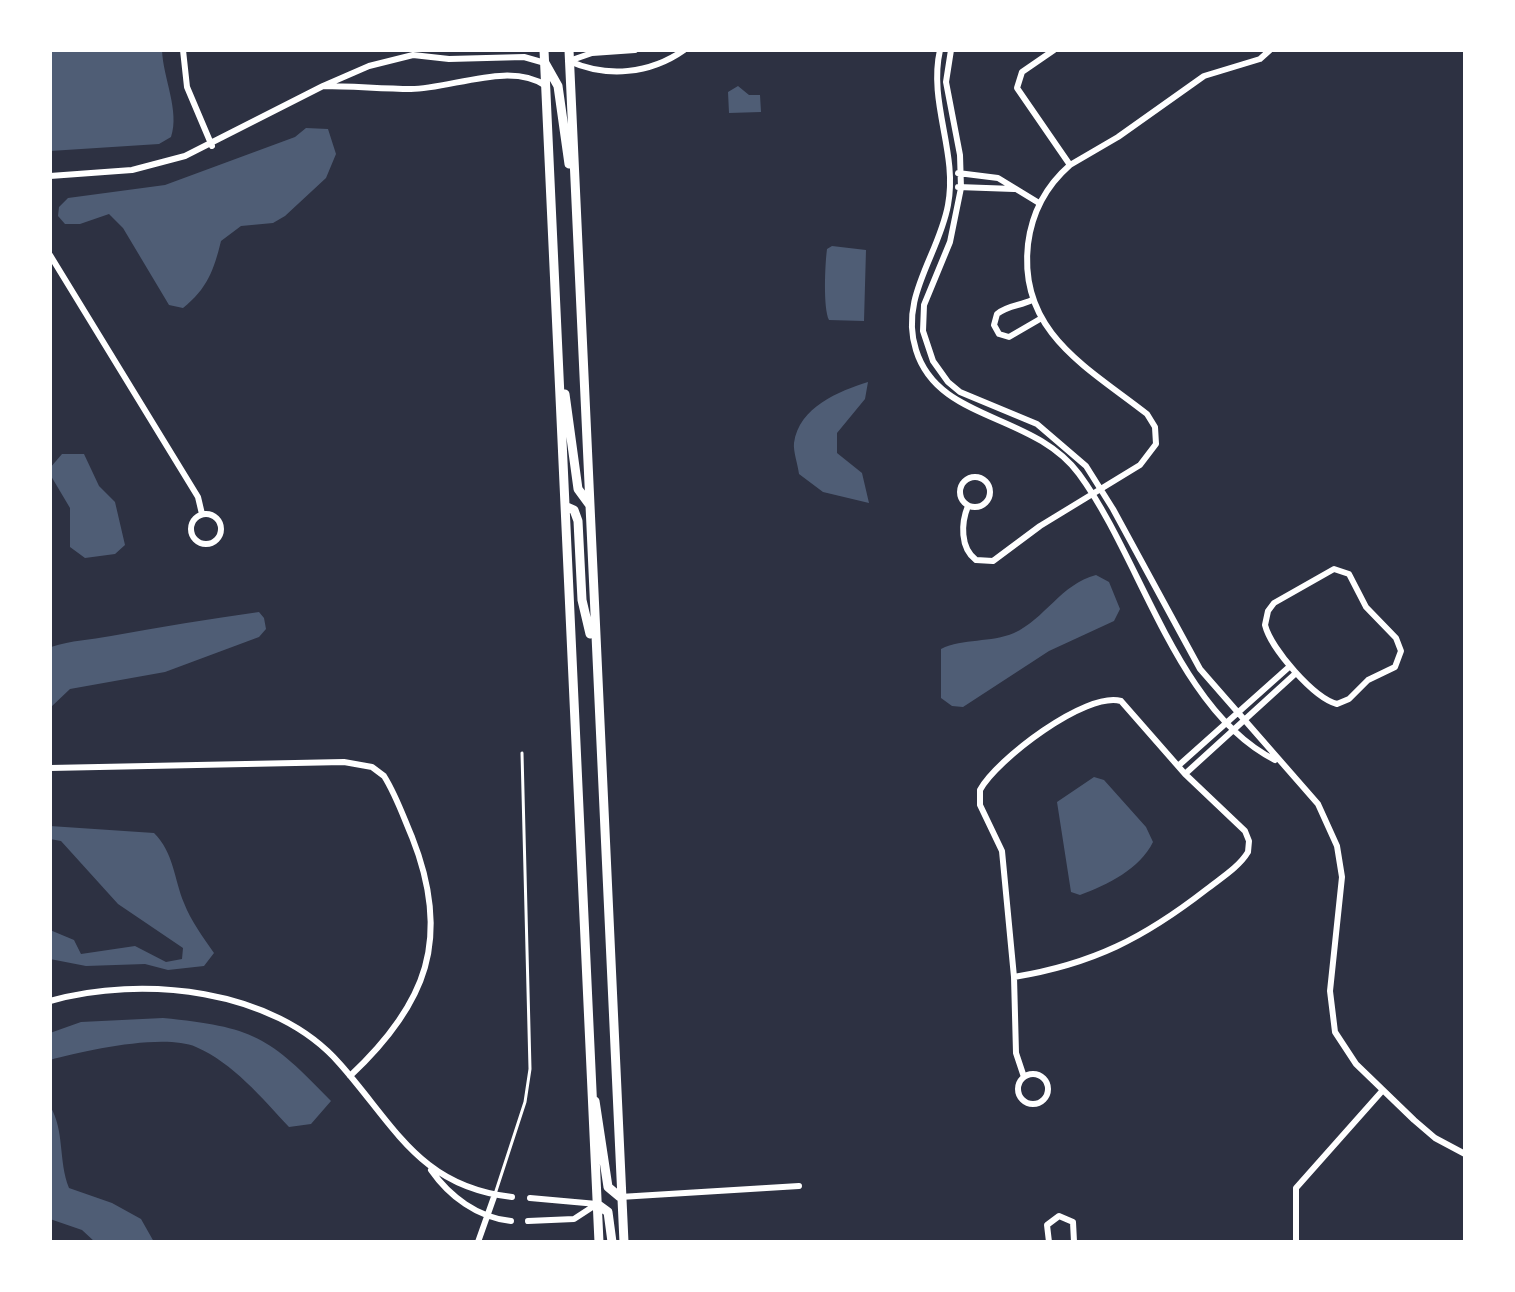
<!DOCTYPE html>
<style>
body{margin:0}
#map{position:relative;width:1515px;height:1292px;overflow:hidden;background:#2d3142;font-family:"PT Sans",sans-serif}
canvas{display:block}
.frame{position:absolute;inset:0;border:52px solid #fff;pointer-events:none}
</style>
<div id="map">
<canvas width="1515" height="1292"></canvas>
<div class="frame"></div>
</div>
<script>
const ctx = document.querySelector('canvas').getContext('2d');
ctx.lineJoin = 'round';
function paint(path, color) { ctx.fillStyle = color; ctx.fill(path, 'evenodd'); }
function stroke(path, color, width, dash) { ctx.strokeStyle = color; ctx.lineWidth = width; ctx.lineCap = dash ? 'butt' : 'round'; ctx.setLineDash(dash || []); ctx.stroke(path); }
const water = new Path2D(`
 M 50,50 L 162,50 C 163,78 180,111 171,137 L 159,144 L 50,151 Z
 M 738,86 L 749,95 L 760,95 L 761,112 L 729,113 L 728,92 Z
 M 306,128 L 328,129 L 336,154 L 326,178 L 285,216 L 273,223 L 241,226 L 221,241 C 214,270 207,289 183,308 L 169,305 L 123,228 L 109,214 L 80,224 L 65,224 L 58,216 L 59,207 L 68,198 L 165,185 L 295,137 Z
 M 832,246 L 866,250 L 864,321 L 829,320 C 823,308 825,264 827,249 Z
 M 868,382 L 865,399 L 837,433 L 837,453 L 862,473 L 869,503 L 823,492 L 799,474 C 798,465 793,451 794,443 C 799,407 839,391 868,382 Z
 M 62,454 L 84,454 L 99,486 L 115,502 L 125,545 L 115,554 L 85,558 L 70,547 L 70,508 L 51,476 L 50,468 Z
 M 1096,575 L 1109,582 L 1120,609 L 1114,621 L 1049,651 L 963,707 L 952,706 L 941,698 L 941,649 C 963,638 991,643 1014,633 C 1045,619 1061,584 1096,575 Z
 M 259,612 L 264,618 L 266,629 L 259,637 L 165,672 L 70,689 L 50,708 L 51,647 C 72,640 90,640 111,636 C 160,627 209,619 259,612 Z
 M 1094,777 L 1104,780 L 1146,827 L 1153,842 C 1140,869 1107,885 1080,895 L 1071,892 L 1057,802 Z
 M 50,826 L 154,833 C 174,853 174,879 184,903 C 191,921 203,937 214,953 L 204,966 L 168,970 L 145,964 L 86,966 L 50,959 L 50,930 L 74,940 L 81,954 L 135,946 L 166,962 L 182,959 L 183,948 L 118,904 L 61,841 L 50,839 Z
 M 163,1018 C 253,1027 269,1036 331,1101 L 311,1124 L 289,1127 C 262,1098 233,1063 196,1047 C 163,1033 84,1051 50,1060 L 50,1033 L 81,1022 Z
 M 50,1106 C 65,1131 58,1160 69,1188 L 112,1203 L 141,1219 L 154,1242 L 95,1242 L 82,1230 L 50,1219 Z`);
const service = new Path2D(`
 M 495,1194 L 525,1102 L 530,1069 L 522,753`);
const minor = new Path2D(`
 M 183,50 L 187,87 L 212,146
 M 940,50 C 928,103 958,152 948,205 C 939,255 899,297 916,350 C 938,422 1033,412 1079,474 C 1141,558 1177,711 1275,760
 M 951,50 L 946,82 L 960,155 L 961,188 L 950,242 L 924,305 L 923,331 L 933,361 L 948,382 L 960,392 L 1037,424 L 1086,466 L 1113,509 L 1200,669 L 1318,804 L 1337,846 L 1342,877 L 1330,991 L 1335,1032 L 1356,1064 L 1414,1120 L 1435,1138 L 1465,1154
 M 1054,50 L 1022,72 L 1017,88 L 1070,165 L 1118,137 L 1204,76 L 1260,59 L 1270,50
 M 569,61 C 607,78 650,74 684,50
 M 569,61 L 592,53 L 635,50
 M 545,63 L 524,57 L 449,59 L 413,55 L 369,66 L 323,86 C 353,86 382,89 411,89 C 451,89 510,61 546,86
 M 958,173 L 998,178 L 1039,203
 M 50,176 L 132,170 L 185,156 L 323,86
 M 958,187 L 1014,189
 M 50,255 L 198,497 L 202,514
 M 1032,300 C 1020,306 1008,305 997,314 L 994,325 L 999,334 L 1009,337 L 1040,319
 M960 492a15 15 0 1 1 30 0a15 15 0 1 1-30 0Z
 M 968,506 C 961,523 960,548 976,560 L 993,561 L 1040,526 L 1140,465 L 1156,444 L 1155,427 L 1147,414 C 1087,367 1018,332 1028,244 C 1032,212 1046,186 1070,165
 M191 529a15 15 0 1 1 30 0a15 15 0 1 1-30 0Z
 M 1334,569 L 1349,574 L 1366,607 L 1396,638 L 1401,651 L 1395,667 L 1368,680 L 1349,699 L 1337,704 C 1314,698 1271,649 1265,625 L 1268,611 L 1274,603 Z
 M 1178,766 L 1289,667
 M 50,768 L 344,762 L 372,767 L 384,776 C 396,795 403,816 412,837 C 452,938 427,1004 350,1076
 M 1185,774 L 1296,673
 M 1014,977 C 1093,964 1144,938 1207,889 C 1221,878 1239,867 1248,852 L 1249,841 L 1245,831 L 1185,774 L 1121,701 C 1086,691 996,760 980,790 L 980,805 L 1002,851 L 1014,977 L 1016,1053 L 1024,1077
 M 50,1001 C 141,975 274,988 340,1064 C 395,1126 420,1187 512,1197
 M1018 1089a15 15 0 1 1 30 0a15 15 0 1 1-30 0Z
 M 431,1170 C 449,1196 478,1218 511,1221
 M 620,1197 L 799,1186
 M 530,1198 L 597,1204
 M 528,1221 L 574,1219 L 597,1204
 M 478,1242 L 495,1194
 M 1049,1242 L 1047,1225 L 1059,1216 L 1073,1222 L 1074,1242
 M 1296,1242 L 1296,1188 L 1383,1090`);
const primary = new Path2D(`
 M 544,50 L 599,1242
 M 569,50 L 624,1242
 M 545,63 L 558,86 L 569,164
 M 565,394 L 578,489 L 589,504
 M 565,506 L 574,510 L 578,521 L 582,600 L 590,634
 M 595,1101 L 608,1187 L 620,1197
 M 597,1204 L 608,1212 L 612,1242`);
paint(water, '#4f5d75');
stroke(service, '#fff', 3);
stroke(minor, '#fff', 6);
stroke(primary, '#fff', 9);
</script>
